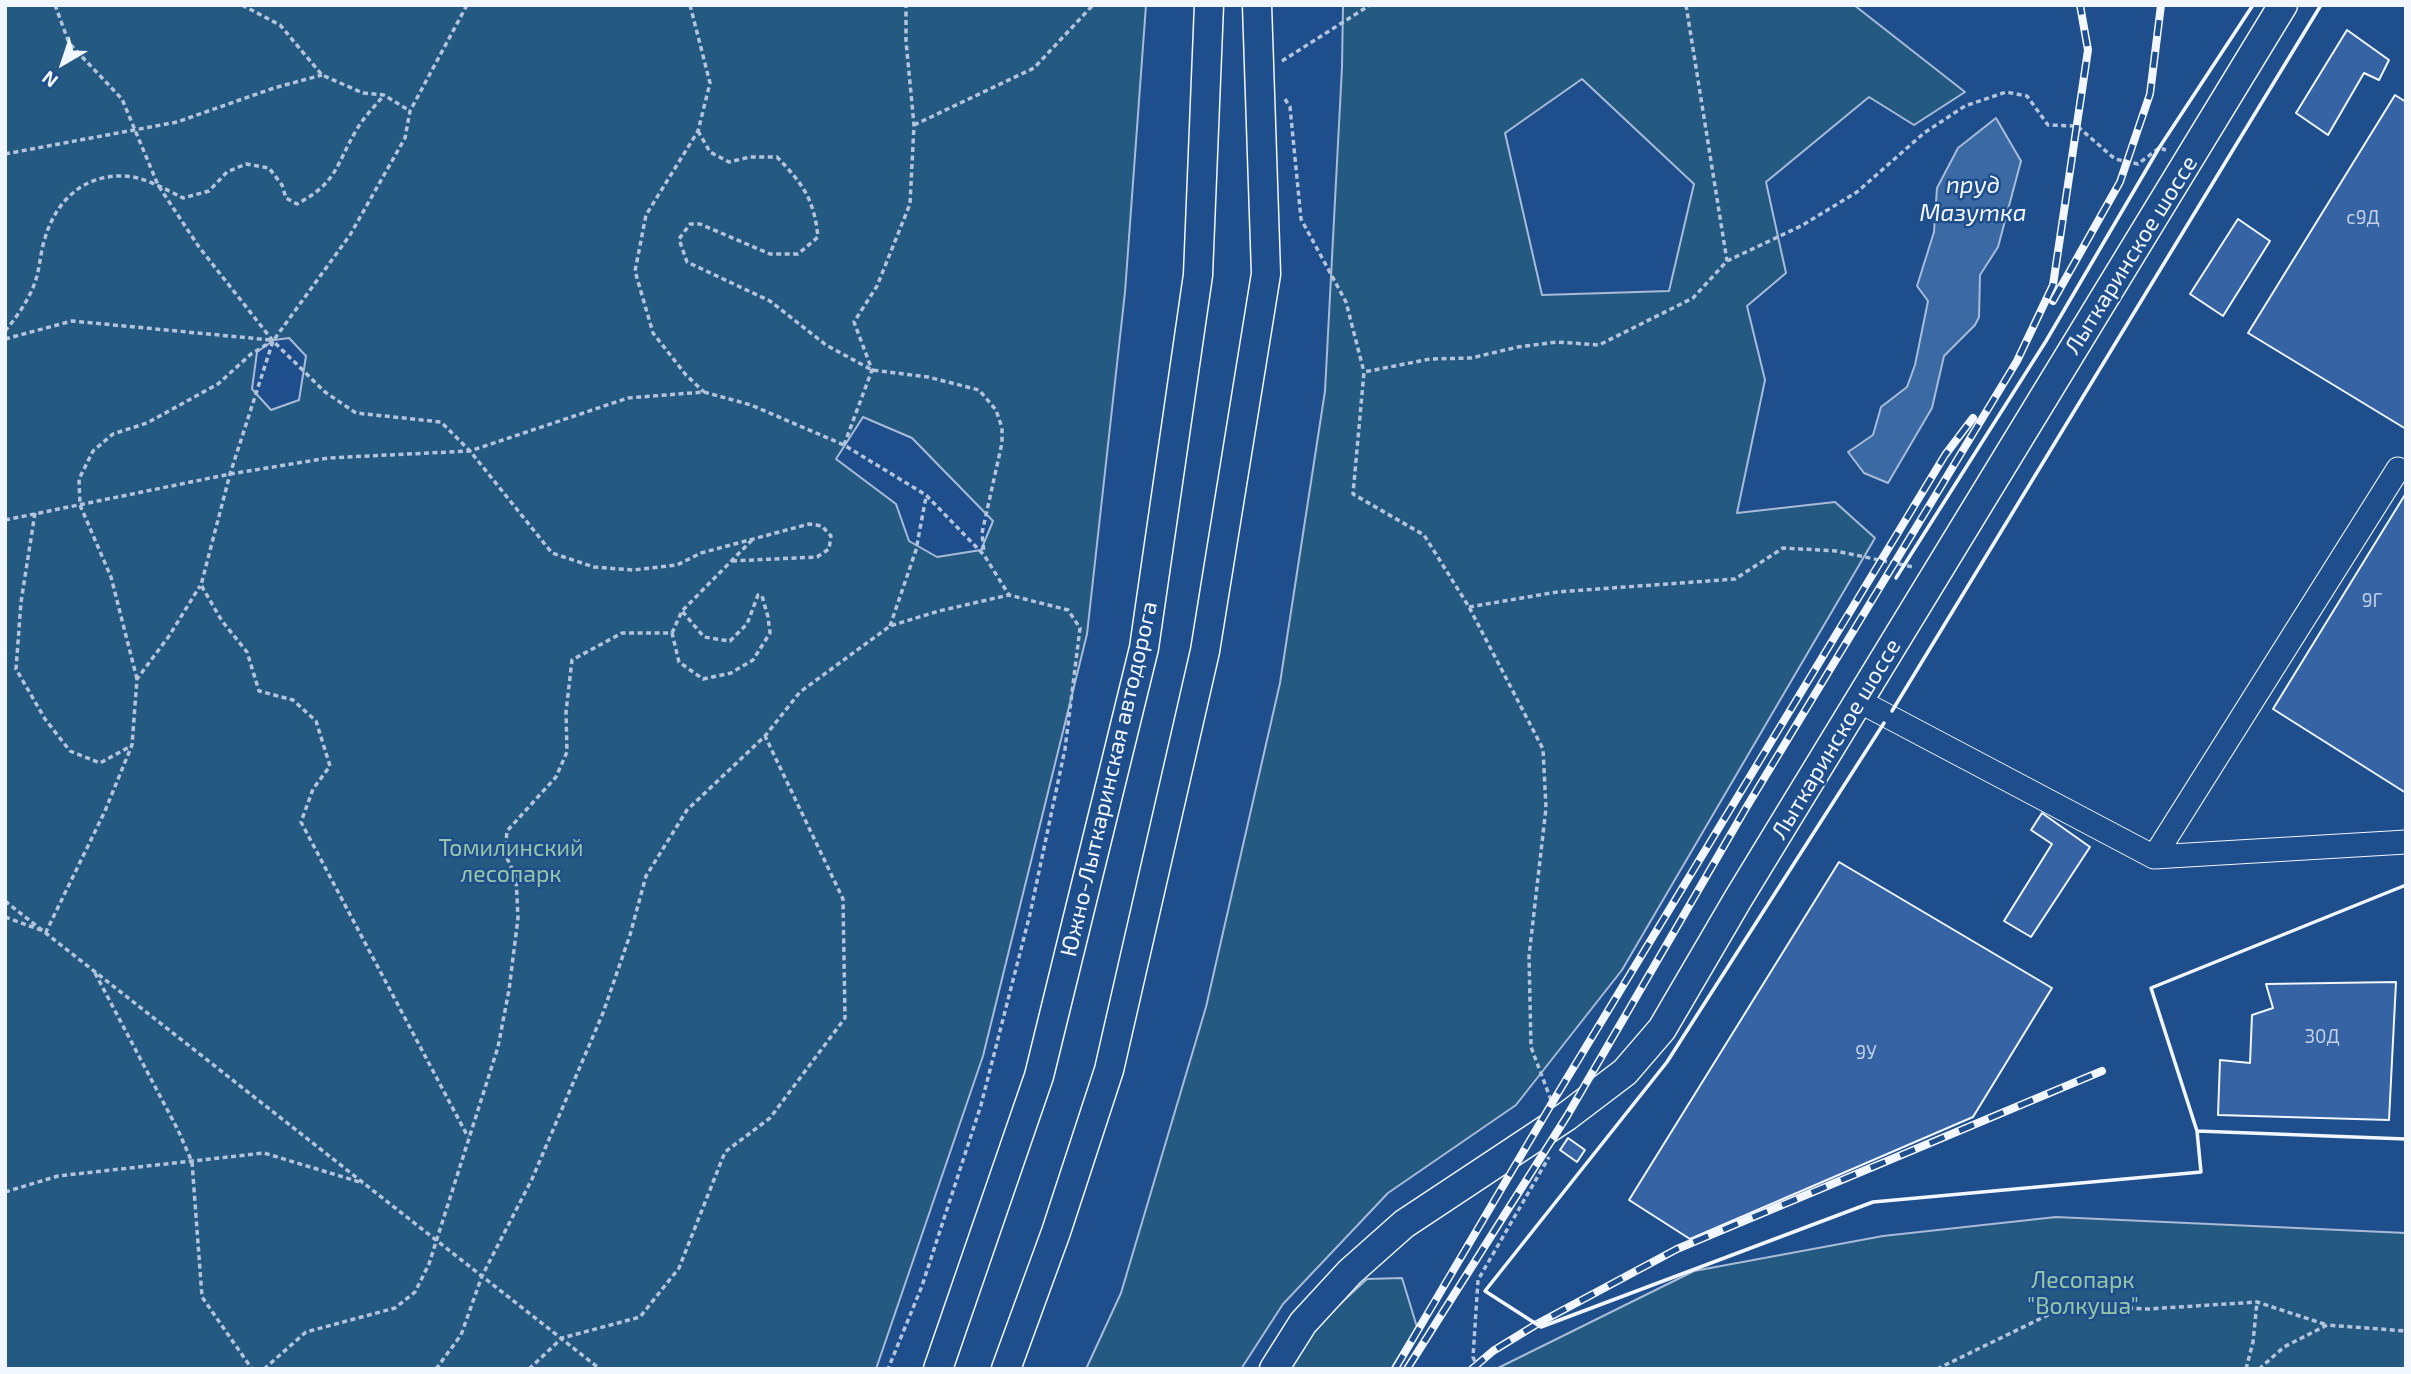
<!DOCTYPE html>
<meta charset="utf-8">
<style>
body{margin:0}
#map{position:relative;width:2411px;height:1374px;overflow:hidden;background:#1f4e8c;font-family:"Exo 2",sans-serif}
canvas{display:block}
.frame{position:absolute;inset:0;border:7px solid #f2f6ff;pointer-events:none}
.north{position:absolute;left:28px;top:28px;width:70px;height:70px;-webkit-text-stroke:5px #1f4e8c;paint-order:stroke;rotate:219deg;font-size:19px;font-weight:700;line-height:28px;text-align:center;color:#f2f6ff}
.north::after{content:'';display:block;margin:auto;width:24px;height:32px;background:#f2f6ff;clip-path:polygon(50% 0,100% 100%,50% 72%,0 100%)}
</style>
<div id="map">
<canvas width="2411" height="1374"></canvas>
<div class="frame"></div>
<div class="north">N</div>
</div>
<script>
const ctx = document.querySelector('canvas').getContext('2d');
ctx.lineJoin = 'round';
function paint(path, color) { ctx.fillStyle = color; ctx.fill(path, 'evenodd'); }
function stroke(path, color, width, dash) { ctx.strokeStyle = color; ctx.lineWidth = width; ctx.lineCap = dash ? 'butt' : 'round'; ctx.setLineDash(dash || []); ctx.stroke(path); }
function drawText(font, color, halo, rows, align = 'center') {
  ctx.font = font + ' "Exo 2",sans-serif'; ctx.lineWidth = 5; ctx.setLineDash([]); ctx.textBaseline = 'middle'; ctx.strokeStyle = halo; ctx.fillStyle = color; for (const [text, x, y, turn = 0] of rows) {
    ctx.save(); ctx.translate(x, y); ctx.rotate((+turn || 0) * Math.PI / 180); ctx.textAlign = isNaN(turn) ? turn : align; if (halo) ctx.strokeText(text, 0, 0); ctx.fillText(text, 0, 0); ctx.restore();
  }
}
const green = new Path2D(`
 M 5,5 L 1146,5 L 1125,292 L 1087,634 L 983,1056 L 876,1369 L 5,1369 ZM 289,338 L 306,356 L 299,400 L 271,410 L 252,389 L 257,352 L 274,340 ZM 863,417 L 912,438 L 993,521 L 981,550 L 937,557 L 909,541 L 896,504 L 836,459 Z
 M 1343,5 L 1854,5 L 1965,92 L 1914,125 L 1869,97 L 1766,182 L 1786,273 L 1747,306 L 1765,380 L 1737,513 L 1835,502 L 1875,538 L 1622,970 L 1516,1105 L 1388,1193 L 1283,1304 L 1241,1369 L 1086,1369 L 1121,1293 L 1206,1007 L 1280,683 L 1325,391 L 1342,67 ZM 1582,79 L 1694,184 L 1669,291 L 1542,295 L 1505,133 Z
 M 2056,1217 L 2406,1233 L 2406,1369 L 1496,1369 L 1694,1271 L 1883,1236 Z
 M 1402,1278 L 1417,1327 L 1391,1369 L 1289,1369 L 1315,1327 L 1367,1279 Z`);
const water = new Path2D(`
 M 1996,118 L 2021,161 L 1998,247 L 1980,275 L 1979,317 L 1975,325 L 1944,356 L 1932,408 L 1888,483 L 1864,473 L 1848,452 L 1873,435 L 1881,407 L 1907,387 L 1915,365 L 1928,301 L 1917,286 L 1934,232 L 1937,188 L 1958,148 Z`);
const building = new Path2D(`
 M 2347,30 L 2389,60 L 2379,80 L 2364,73 L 2328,135 L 2296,113 Z
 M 2395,95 L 2406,102 L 2406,429 L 2248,333 Z
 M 2238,219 L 2270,241 L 2223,316 L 2190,294 Z
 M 2406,493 L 2406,793 L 2273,709 Z
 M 2042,813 L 2090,847 L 2031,937 L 2004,921 L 2052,844 L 2031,830 Z
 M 1839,862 L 2052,988 L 1973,1117 L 1690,1239 L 1629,1200 Z
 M 2396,982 L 2389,1120 L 2218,1115 L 2220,1060 L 2250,1063 L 2252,1015 L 2273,1008 L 2266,984 Z
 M 1568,1138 L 1585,1150 L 1577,1162 L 1560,1150 Z`);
const path = new Path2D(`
 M 55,5 L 69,43 L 122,99 L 158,185 L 199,247 L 273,341 L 325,392 L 356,413 L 441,422 L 470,451 L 552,553 L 594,567 L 633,570 L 677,565 L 701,553 L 809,524 L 822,526 L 831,536 L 829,549 L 817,557 L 731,561
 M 242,5 L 280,25 L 322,75 L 363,93 L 384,95 L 410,111
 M 467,5 L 410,111 L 405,138 L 350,235 L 273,341 L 230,474 L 201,585 L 222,621 L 247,652 L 259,691 L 293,700 L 316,721 L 330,766 L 313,789 L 301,822 L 468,1137
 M 690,5 L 710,83 L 698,131 L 646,215 L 635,271 L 653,333 L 686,375 L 704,392
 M 1686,5 L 1727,261
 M 1282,61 L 1370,5
 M 1285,99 L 1290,107 L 1301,219 L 1346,302 L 1364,372
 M 914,125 L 1034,68 L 1093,5
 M 698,131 L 710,152 L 729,162 L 750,157 L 777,157 C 803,184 814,199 818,237 L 798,254 L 770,254 L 700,224 L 690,224 L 679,239 L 687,262 L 770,301 L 826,345 L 872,370 L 928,377 L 979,390 L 996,410 L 1002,428 L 1002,443 L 982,533 L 984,553
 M 5,154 L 177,122 L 274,88 L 322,75
 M 5,331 C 16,318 28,301 34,285 C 40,270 40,253 45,238 C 56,201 83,175 123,176 C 143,176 165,189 183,198 L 209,191 L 227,172 L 246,164 L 269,168 L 282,185 L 286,198 L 297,204 C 338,182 335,166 357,129 C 364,117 375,106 384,95
 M 5,339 L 72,321 L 271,340
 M 844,445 L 872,370 L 854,322 L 877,286 L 910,204 L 914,125 L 906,41 L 906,5
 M 35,513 L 21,602 L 16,669 L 45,719 L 70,751 L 100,763 L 131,746
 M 5,520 L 230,474 L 328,458 L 470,451 L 628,398 L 704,392 L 751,405 L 844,445 L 926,495 L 984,555 L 1009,595
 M 1469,607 L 1557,592 L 1735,579 L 1783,548 L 1836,551 L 1913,567
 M 890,626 L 916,550 L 926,497
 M 672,633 L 682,611 L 752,540
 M 137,679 L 111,577 L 80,505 L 79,479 L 93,451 L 113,434 L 147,423 L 218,384 L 251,354 L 271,342
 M 5,901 L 600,1369
 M 5,917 L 46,932 L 105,811 L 132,745 L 137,679 L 169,636 L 200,586
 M 95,973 L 178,1130 L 192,1162 L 202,1297 L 252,1369
 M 1551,1100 L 1531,1047 L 1529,956 L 1546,808 L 1543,749 L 1469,607 L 1424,535 L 1353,494 L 1364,372 L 1430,359 L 1471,358 L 1518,347 L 1557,342 L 1599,345 L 1693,298 L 1727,261 L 1801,226 L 1857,192 L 1924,133 L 1965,106 L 2006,92 L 2027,96 L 2048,125 L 2077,126 L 2115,159 L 2138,164 L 2159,148 L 2166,150
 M 5,1192 L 58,1176 L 264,1153 L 363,1183
 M 264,1369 L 306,1332 L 395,1308 L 415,1292 L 429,1264 L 498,1047 L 509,990 L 518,918 L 516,877 L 505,854 L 507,831 L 556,777 L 567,752 L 566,712 L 572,660 L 622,633 L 672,633 L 679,662 L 703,679 L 731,673 L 753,660 L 770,633 L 768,617 L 762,596 L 758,595 L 747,624 L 730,641 L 704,637 L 682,611
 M 436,1369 L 461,1335 L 482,1276 L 532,1179 L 603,1013 L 630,935 L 646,876 L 687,810 L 765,736 L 800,692 L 890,626 L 939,611 L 1009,595 L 1068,610 L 1080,628 L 1065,749 L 1030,914 L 981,1105 L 922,1286 L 888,1369
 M 529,1369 L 562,1338 L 640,1317 L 679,1268 L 725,1152 L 770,1118 L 845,1018 L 843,899 L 765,736
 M 1478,1369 L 1473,1357 L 1478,1280 L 1549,1157
 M 1937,1369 L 2048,1315 L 2107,1307 L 2148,1309 L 2257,1302 L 2327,1325
 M 2246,1369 L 2253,1342 L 2257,1302
 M 2259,1369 L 2284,1347 L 2327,1325 L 2406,1331`);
const minor = new Path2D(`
 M 1859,701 L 2154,857 L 2398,469
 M 2154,857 L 2406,842`);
const major = new Path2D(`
 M 938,1369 L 1039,1076 L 1144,648 L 1198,275 L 1209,5
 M 1006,1369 L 1056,1232 L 1109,1070 L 1205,651 L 1266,274 L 1257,5
 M 1274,1369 L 1303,1323 L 1350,1272 L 1404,1224 L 1567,1116 L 1625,1072 L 1662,1029 L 1738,899 L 2283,5`);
const rail = new Path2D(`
 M 2053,301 L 2120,182 L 2150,94 L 2161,5
 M 1395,1369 L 1552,1103 L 1945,455 L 1973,418
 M 1407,1369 L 1567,1116 L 1746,808 L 2017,361 L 2053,285 L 2088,50 L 2080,5
 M 1472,1369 L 1493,1351 L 1537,1324 L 1677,1249 L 2102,1071`);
const wall = new Path2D(`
 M 1896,578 L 2046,341 L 2159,148 L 2253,5
 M 1892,711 L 2321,5
 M 1884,723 L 1667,1062 L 1485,1291 L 1541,1327 L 1873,1202 L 2201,1172 L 2197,1131 L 2151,988 L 2406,885
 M 2197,1131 L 2406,1139`);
const numberNames = [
 ["с9Д",2363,218],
 ["9Г",2372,601],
 ["30Д",2322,1037],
 ["9У",1866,1053]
];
const streetNames = [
 ["Лыткаринское шоссе",2131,255,-58],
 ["Лыткаринское шоссе",1836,739,-59],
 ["Южно-Лыткаринская автодорога",1109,779,-77]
];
const parkNames = [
 ["Томилинский",511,848],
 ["лесопарк",511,874],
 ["Лесопарк",2083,1280],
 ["\"Волкуша\"",2083,1306]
];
const waterNames = [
 ["пруд",1973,185],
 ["Мазутка",1973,213]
];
paint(green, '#245a82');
stroke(green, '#a8bbd7', 2);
paint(water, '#3b69a3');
stroke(water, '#a8bbd7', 2);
paint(building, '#3563a3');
stroke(building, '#f2f6ff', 2);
stroke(minor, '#f2f6ff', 25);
stroke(major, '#f2f6ff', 31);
stroke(path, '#b3c4dc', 3.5, [5, 3.5]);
stroke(minor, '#1f4e8c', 23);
stroke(major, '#1f4e8c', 28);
stroke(rail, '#f2f6ff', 8);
stroke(rail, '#1f4e8c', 5, [16]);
stroke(wall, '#f2f6ff', 3.5);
drawText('19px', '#c3d1e8', null, numberNames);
drawText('23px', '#f2f6ff', '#1f4e8c', streetNames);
drawText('23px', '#97c8a6', '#1f4e8c', parkNames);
drawText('italic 24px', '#f2f6ff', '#1f4e8c', waterNames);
</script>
